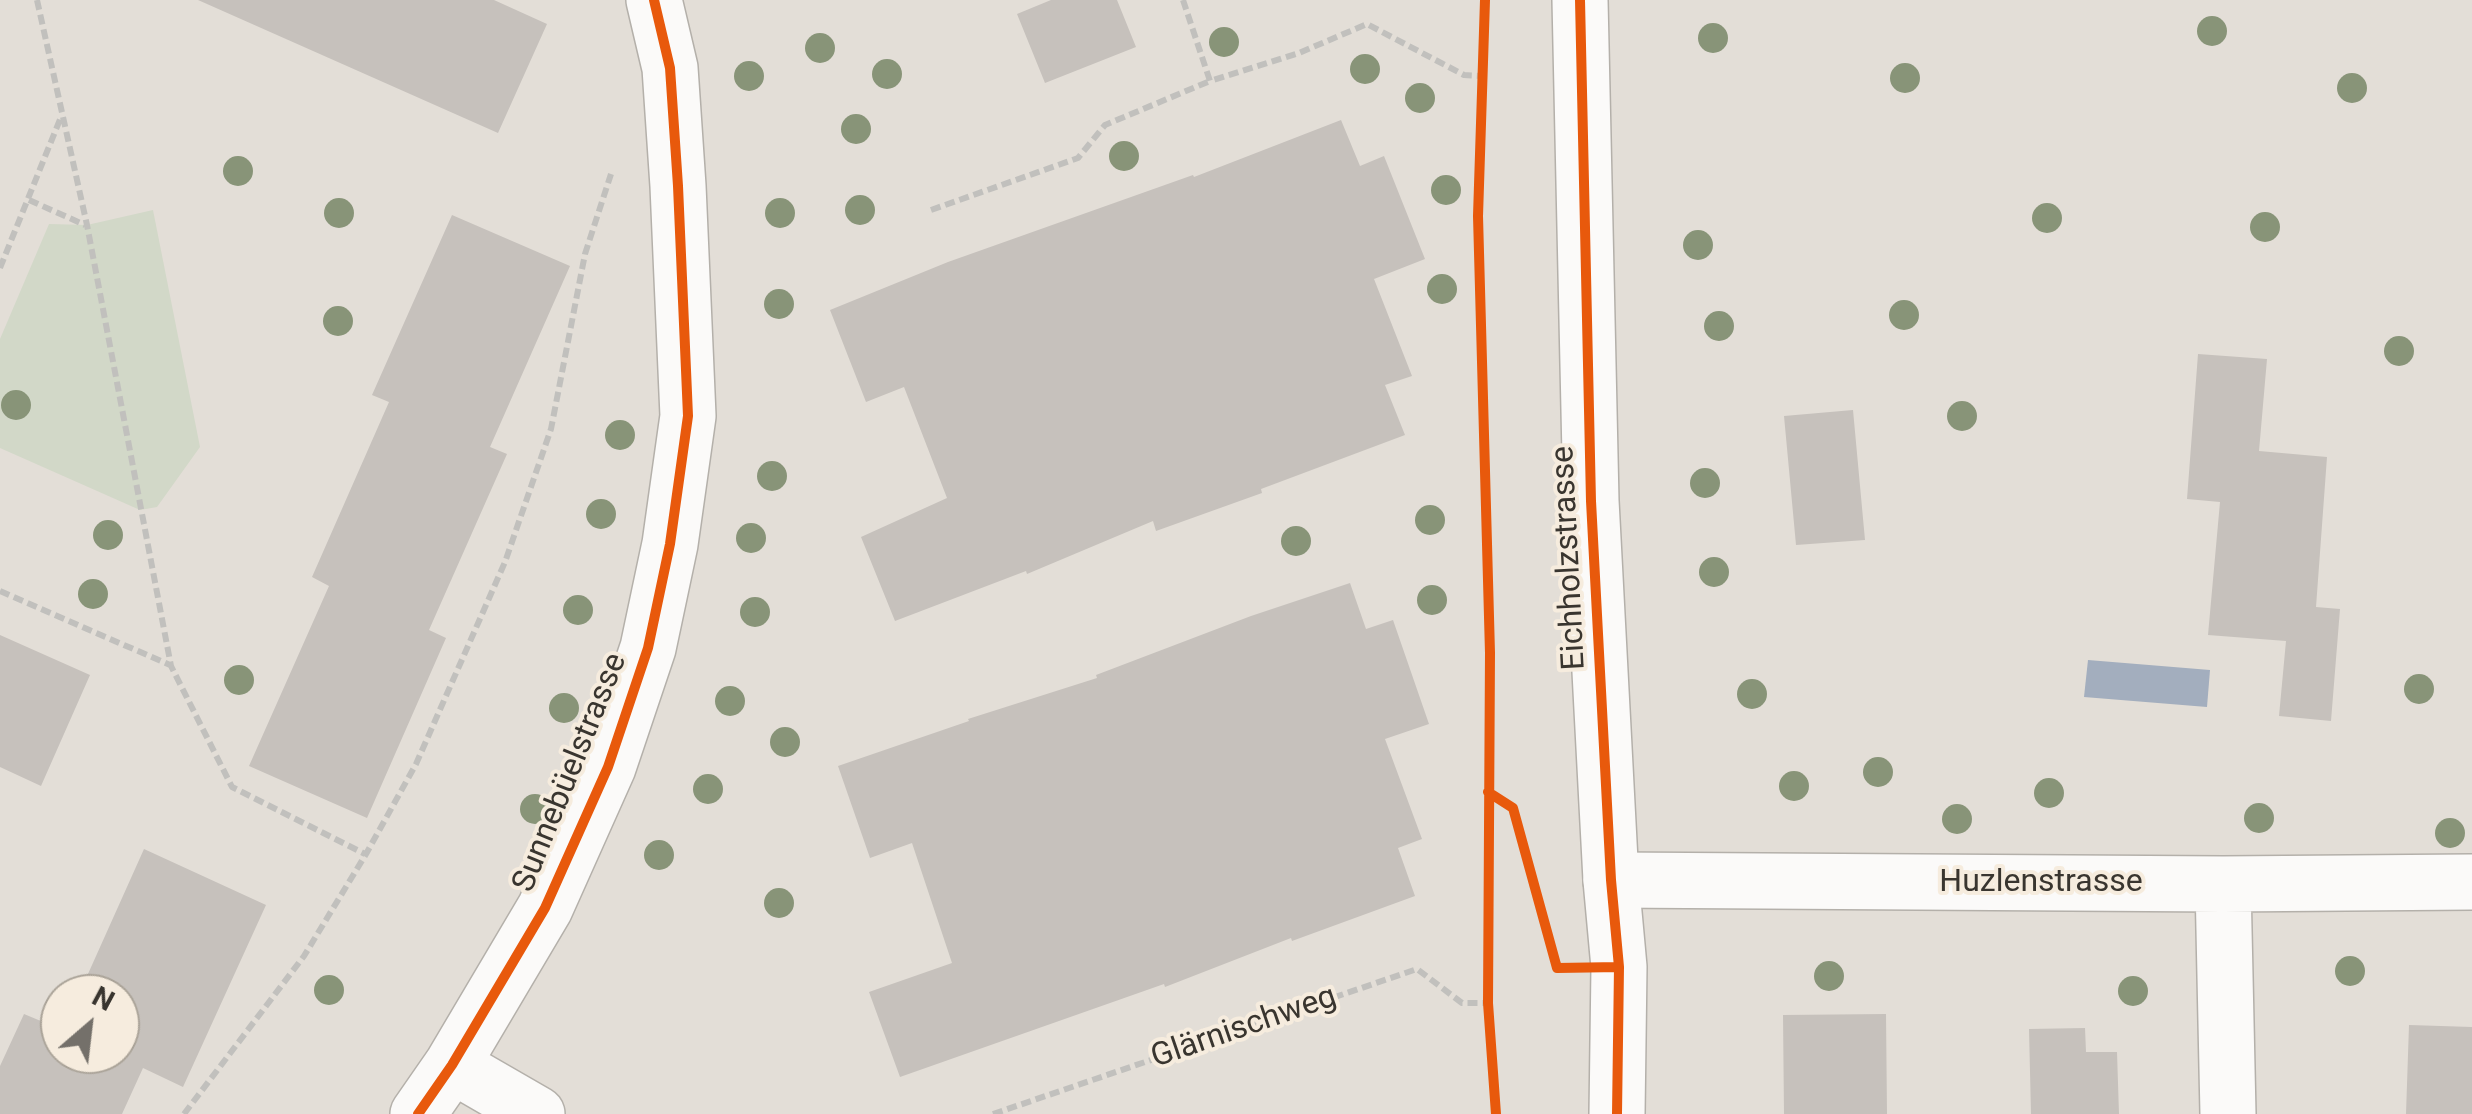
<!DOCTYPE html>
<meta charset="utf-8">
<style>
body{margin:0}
#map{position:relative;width:2472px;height:1114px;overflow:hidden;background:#e3ded7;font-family:Roboto,sans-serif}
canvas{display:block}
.north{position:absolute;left:40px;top:974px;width:100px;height:100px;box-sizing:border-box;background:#f6ecde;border:2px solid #aaa398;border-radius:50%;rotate:28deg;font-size:28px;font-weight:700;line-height:40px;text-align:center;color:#39352f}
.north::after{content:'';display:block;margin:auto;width:35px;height:45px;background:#74706a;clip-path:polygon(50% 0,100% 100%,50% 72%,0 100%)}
</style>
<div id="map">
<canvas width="2472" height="1114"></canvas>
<div class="north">N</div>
</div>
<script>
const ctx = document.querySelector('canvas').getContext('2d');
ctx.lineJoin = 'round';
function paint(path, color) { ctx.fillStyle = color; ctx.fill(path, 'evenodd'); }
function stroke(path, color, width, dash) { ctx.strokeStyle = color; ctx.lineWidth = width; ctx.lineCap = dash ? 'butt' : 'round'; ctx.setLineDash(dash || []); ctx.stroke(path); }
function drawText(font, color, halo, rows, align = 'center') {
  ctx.font = font + ' Roboto,sans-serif'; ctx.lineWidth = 8; ctx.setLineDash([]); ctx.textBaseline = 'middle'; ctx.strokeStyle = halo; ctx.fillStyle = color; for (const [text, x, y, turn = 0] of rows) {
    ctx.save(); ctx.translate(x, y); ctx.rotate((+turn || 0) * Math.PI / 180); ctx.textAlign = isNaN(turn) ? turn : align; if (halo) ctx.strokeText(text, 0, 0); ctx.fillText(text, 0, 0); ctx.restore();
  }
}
const green = new Path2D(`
 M 153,210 L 200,447 L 157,507 L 140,510 L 0,448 L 0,339 L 49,224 L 87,225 Z`);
const water = new Path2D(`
 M 2088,660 L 2210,670 L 2207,707 L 2084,697 Z`);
const building = new Path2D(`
 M 198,0 L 494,0 L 547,24 L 498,133 Z
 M 1051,0 L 1117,0 L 1136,47 L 1045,83 L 1017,14 Z
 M 1341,120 L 1360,166 L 1384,156 L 1425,259 L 1374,279 L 1412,376 L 1385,385 L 1405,435 L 1261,489 L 1262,493 L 1156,531 L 1153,521 L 1027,574 L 1026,571 L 895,621 L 861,537 L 947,498 L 904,387 L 866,402 L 830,310 L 948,262 L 1193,175 L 1194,177 Z
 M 452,215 L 570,266 L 490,447 L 507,454 L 429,630 L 446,638 L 367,818 L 249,766 L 329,586 L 312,577 L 389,402 L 372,395 Z
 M 2198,354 L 2267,359 L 2259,451 L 2327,457 L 2316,607 L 2340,609 L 2331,721 L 2279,716 L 2286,641 L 2208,635 L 2220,502 L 2187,499 Z
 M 1853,410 L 1865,540 L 1796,545 L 1784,416 Z
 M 1350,583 L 1366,629 L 1393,620 L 1429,724 L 1385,739 L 1422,839 L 1398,848 L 1415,896 L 1292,941 L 1291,938 L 1165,987 L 1164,984 L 900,1077 L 869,992 L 952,963 L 912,843 L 870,858 L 838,766 L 969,721 L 968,719 L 1097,678 L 1096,675 L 1251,616 Z
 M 0,635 L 90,675 L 41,786 L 0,767 Z
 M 144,849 L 266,905 L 183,1087 L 143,1068 L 122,1114 L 0,1114 L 0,1066 L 24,1014 L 60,1029 L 60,1054 L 120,1054 L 120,994 L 79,994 Z
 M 1886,1014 L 1887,1114 L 1784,1114 L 1783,1015 Z
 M 2409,1025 L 2472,1027 L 2472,1114 L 2406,1114 Z
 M 2085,1028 L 2086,1052 L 2117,1052 L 2119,1114 L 2031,1114 L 2029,1029 Z`);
const path = new Path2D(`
 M 37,0 L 87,225 L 171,666 L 232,787 L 365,854
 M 1183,0 L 1210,81 L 1299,53 L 1367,24 L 1464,75 L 1484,76
 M 29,200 L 85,225
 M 931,210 L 1078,158 L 1105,125 L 1210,81
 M 0,268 L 61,117
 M 0,591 L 170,665
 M 184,1114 L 304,956 L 366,854 L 416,764 L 505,562 L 551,429 L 585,254 L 611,174
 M 993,1114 L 1417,969 L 1462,1003 L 1488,1003`);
const street = new Path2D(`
 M 1611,880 L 2223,884 L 2472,882
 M 2223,884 L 2228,1114
 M 452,1065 L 537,1114
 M 418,1114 L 452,1065 L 545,908 L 608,767 L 648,648 L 670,544 L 688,416 L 678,186 L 670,68 L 654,0`);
const secondary = new Path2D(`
 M 1580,0 L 1591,501 L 1611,880 L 1619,967 L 1617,1114`);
const cycleway = new Path2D(`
 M 1485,0 L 1478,216 L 1490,653 L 1488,1003 L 1496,1114
 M 1580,0 L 1591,501 L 1611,880 L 1619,967 L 1617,1114
 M 1488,792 L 1513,808 L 1557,968 L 1619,967
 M 418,1114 L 452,1065 L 545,908 L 608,767 L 648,648 L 670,544 L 688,416 L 678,186 L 670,68 L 654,0`);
const trees = [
 [2212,31],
 [1713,38],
 [1224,42],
 [820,48],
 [1365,69],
 [887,74],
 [749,76],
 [1905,78],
 [2352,88],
 [1420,98],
 [856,129],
 [1124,156],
 [238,171],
 [1446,190],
 [860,210],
 [339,213],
 [780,213],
 [2047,218],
 [2265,227],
 [1698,245],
 [1442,289],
 [779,304],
 [1904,315],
 [338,321],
 [1719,326],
 [2399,351],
 [16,405],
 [1962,416],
 [620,435],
 [772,476],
 [1705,483],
 [601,514],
 [1430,520],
 [108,535],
 [751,538],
 [1296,541],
 [1714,572],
 [93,594],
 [1432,600],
 [578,610],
 [755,612],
 [239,680],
 [2419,689],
 [1752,694],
 [730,701],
 [564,708],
 [785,742],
 [1878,772],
 [1794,786],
 [708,789],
 [2049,793],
 [535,809],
 [2259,818],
 [1957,819],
 [2450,833],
 [659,855],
 [779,903],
 [2350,971],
 [1829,976],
 [329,990],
 [2133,991]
];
const streetNames = [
 ["Eichholzstrasse",1570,558,-93],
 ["Sunnebüelstrasse",571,773,-68],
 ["Huzlenstrasse",2041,883],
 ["Glärnischweg",1244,1028,-19]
];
paint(green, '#d2d8c8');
paint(water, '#a3aebe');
paint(building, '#c6c1bc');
stroke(street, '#b4b0aa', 58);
stroke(secondary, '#b4b0aa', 58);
stroke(path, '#c1c0bd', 6, [10, 5]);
stroke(street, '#fbfaf9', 55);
stroke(secondary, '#fbfaf9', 55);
stroke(cycleway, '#e8590c', 10);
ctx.fillStyle = '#889478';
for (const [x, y] of trees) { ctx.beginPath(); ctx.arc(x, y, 15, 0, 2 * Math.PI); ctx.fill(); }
drawText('32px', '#39352f', '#f6ecde', streetNames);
</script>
